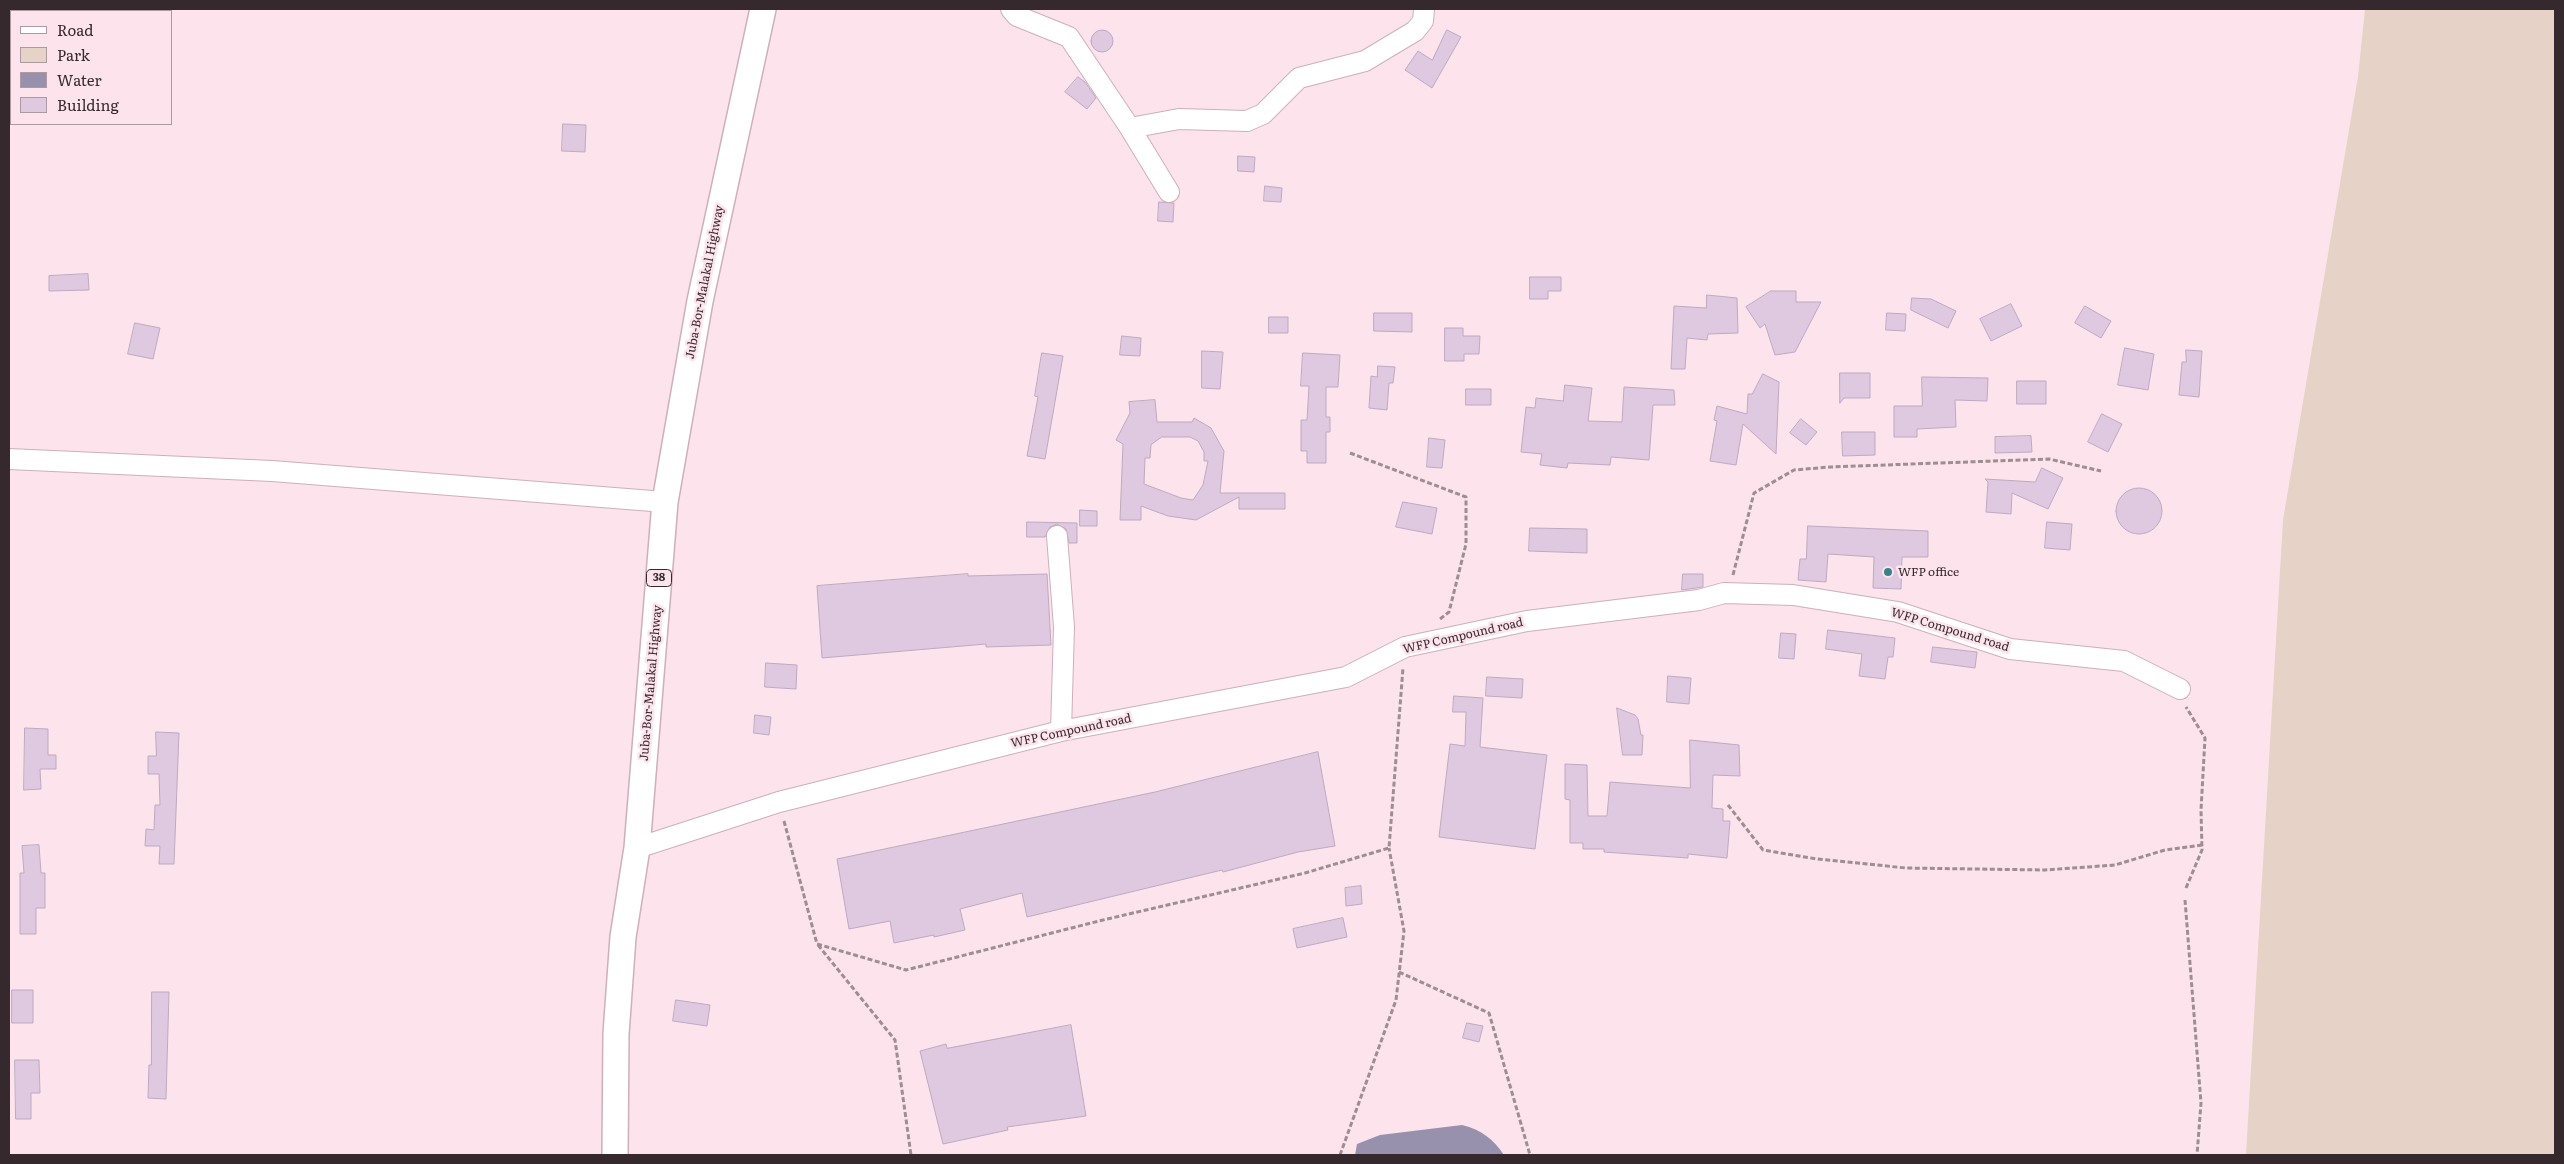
<!DOCTYPE html>
<style>
body{margin:0}
#map{position:relative;width:2564px;height:1164px;overflow:hidden;background:#fde3ec;font-family:Literata,serif}
canvas{display:block}
.frame{position:absolute;inset:0;border:10px solid #36292e;pointer-events:none}
.legend{position:absolute;left:10px;top:10px;width:162px;height:115px;box-sizing:border-box;background:#fde3ec;border:1px solid #ad99a0;margin:0;padding:6px 9px;list-style:none;font-size:15px;color:#36292e}
.legend li{display:flex;align-items:center;gap:10px;height:25px}
.legend b{width:25px;border:1px solid #ad99a0}
</style>
<div id="map">
<canvas width="2564" height="1164"></canvas>
<div class="frame"></div>
<ul class="legend">
<li><b style="height:6px;background:#fff"></b>Road</li>
<li><b style="height:14px;background:#e6d2c6"></b>Park</li>
<li><b style="height:14px;background:#9791ad"></b>Water</li>
<li><b style="height:14px;background:#dfc9e0"></b>Building</li>
</ul>
</div>
<script>
const ctx = document.querySelector('canvas').getContext('2d');
ctx.lineJoin = 'round';
function paint(path, color) { ctx.fillStyle = color; ctx.fill(path, 'evenodd'); }
function stroke(path, color, width, dash) { ctx.strokeStyle = color; ctx.lineWidth = width; ctx.lineCap = dash ? 'butt' : 'round'; ctx.setLineDash(dash || []); ctx.stroke(path); }
function drawText(font, color, halo, rows, align = 'center') {
  ctx.font = font + ' Literata,serif'; ctx.lineWidth = 5; ctx.setLineDash([]); ctx.textBaseline = 'middle'; ctx.strokeStyle = halo; ctx.fillStyle = color; for (const [text, x, y, turn = 0] of rows) {
    ctx.save(); ctx.translate(x, y); ctx.rotate((+turn || 0) * Math.PI / 180); ctx.textAlign = isNaN(turn) ? turn : align; if (halo) ctx.strokeText(text, 0, 0); ctx.fillText(text, 0, 0); ctx.restore();
  }
}
const green = new Path2D(`
 M 2365,9 L 2555,9 L 2555,1155 L 2246,1155 L 2283,520 L 2358,77 Z`);
const water = new Path2D(`
 M 1462,1125 C 1482,1130 1493,1139 1504,1155 L 1355,1155 L 1357,1144 L 1380,1135 Z`);
const building = new Path2D(`
 M 1447,30 L 1461,37 L 1432,88 L 1405,70 L 1418,51 L 1432,60 Z
 M1091 41a11 11 0 1 1 22 0a11 11 0 1 1-22 0Z
 M 1078,77 L 1085,82 L 1096,98 L 1087,109 L 1065,92 Z
 M 563,124 L 586,125 L 585,152 L 562,151 Z
 M 1238,156 L 1255,157 L 1254,172 L 1238,171 Z
 M 1265,186 L 1282,188 L 1281,202 L 1264,201 Z
 M 1159,202 L 1174,203 L 1173,222 L 1158,221 Z
 M 88,274 L 89,290 L 49,291 L 49,276 Z
 M 1530,277 L 1561,277 L 1561,291 L 1548,291 L 1548,299 L 1530,299 Z
 M 1771,291 L 1796,291 L 1796,302 L 1821,302 L 1795,352 L 1775,355 L 1765,324 L 1760,328 L 1746,307 Z
 M 1707,295 L 1737,298 L 1738,333 L 1708,334 L 1707,340 L 1687,338 L 1685,369 L 1671,369 L 1674,306 L 1706,308 Z
 M 1912,298 L 1931,299 L 1956,311 L 1948,328 L 1911,310 Z
 M 2011,304 L 2022,326 L 1991,341 L 1980,319 Z
 M 2085,306 L 2111,321 L 2101,338 L 2075,323 Z
 M 1374,313 L 1412,313 L 1412,332 L 1374,331 Z
 M 1887,313 L 1906,314 L 1905,331 L 1886,330 Z
 M 1269,317 L 1288,317 L 1288,333 L 1269,333 Z
 M 135,323 L 160,328 L 153,359 L 128,354 Z
 M 1445,328 L 1463,328 L 1463,336 L 1480,336 L 1479,354 L 1464,354 L 1464,361 L 1445,361 Z
 M 1122,336 L 1141,338 L 1140,356 L 1120,355 Z
 M 2125,348 L 2154,354 L 2148,390 L 2118,385 Z
 M 2186,350 L 2202,351 L 2199,397 L 2179,395 L 2182,362 L 2186,362 Z
 M 1202,351 L 1223,352 L 1220,389 L 1202,388 Z
 M 1042,353 L 1063,356 L 1045,459 L 1027,456 L 1038,397 L 1035,396 Z
 M 1303,353 L 1340,355 L 1338,387 L 1326,387 L 1326,417 L 1330,417 L 1330,432 L 1326,432 L 1326,463 L 1307,463 L 1307,451 L 1301,451 L 1301,420 L 1307,420 L 1309,386 L 1301,386 Z
 M 1378,366 L 1395,367 L 1393,383 L 1389,383 L 1387,410 L 1369,408 L 1371,376 L 1377,377 Z
 M 1840,373 L 1870,373 L 1870,398 L 1844,398 L 1840,403 Z
 M 1763,374 L 1779,382 L 1776,454 L 1743,424 L 1736,465 L 1710,461 L 1717,421 L 1714,420 L 1717,406 L 1747,414 L 1748,394 L 1752,394 Z
 M 1922,377 L 1988,378 L 1987,401 L 1955,400 L 1956,427 L 1917,429 L 1917,437 L 1894,437 L 1894,406 L 1922,406 Z
 M 2017,381 L 2046,381 L 2046,404 L 2017,404 Z
 M 1565,385 L 1592,388 L 1588,421 L 1622,422 L 1624,387 L 1674,390 L 1675,405 L 1653,405 L 1649,460 L 1611,457 L 1610,465 L 1568,463 L 1567,468 L 1540,465 L 1542,454 L 1521,452 L 1526,407 L 1535,408 L 1536,398 L 1563,401 Z
 M 1466,389 L 1491,389 L 1491,405 L 1466,405 Z
 M 1155,400 L 1157,422 L 1192,422 L 1194,418 L 1211,428 L 1224,451 L 1220,493 L 1285,493 L 1285,509 L 1239,509 L 1239,497 L 1196,520 L 1168,516 L 1141,506 L 1141,520 L 1120,520 L 1123,444 L 1116,440 L 1130,413 L 1129,402 ZM 1162,437 L 1190,437 L 1198,441 L 1204,452 L 1204,461 L 1208,461 L 1203,485 L 1193,500 L 1181,498 L 1144,484 L 1145,458 L 1150,458 L 1151,445 Z
 M 2102,414 L 2122,424 L 2108,452 L 2088,442 Z
 M 1801,419 L 1817,432 L 1806,445 L 1790,433 Z
 M 1842,432 L 1875,432 L 1875,455 L 1843,456 Z
 M 2031,436 L 2032,452 L 1995,453 L 1995,437 Z
 M 1429,438 L 1445,440 L 1442,468 L 1427,467 Z
 M 2042,468 L 2063,478 L 2048,509 L 2012,493 L 2011,514 L 1986,512 L 1988,482 L 1985,479 L 2035,482 Z
 M2116 511a23 23 0 1 1 46 0a23 23 0 1 1-46 0Z
 M 1403,502 L 1437,508 L 1432,534 L 1396,527 Z
 M 1080,510 L 1097,511 L 1097,526 L 1080,526 Z
 M 1027,522 L 1077,523 L 1077,543 L 1069,543 L 1066,529 L 1057,524 L 1050,527 L 1045,537 L 1027,537 Z
 M 2047,522 L 2072,524 L 2070,550 L 2045,548 Z
 M 1808,526 L 1928,531 L 1928,557 L 1902,557 L 1901,589 L 1873,588 L 1874,557 L 1828,554 L 1826,582 L 1798,580 L 1800,559 L 1806,559 Z
 M 1530,528 L 1587,529 L 1587,553 L 1529,551 Z
 M 968,574 L 968,576 L 1047,574 L 1051,645 L 986,647 L 986,644 L 822,658 L 817,586 Z
 M 1683,574 L 1703,574 L 1703,587 L 1682,590 Z
 M 1828,630 L 1895,638 L 1893,657 L 1888,657 L 1885,679 L 1859,676 L 1862,654 L 1826,649 Z
 M 1781,633 L 1796,634 L 1794,659 L 1779,658 Z
 M 1933,647 L 1977,652 L 1975,668 L 1931,662 Z
 M 766,663 L 797,665 L 796,689 L 765,687 Z
 M 1668,676 L 1691,678 L 1689,704 L 1667,702 Z
 M 1487,677 L 1523,679 L 1522,698 L 1486,696 Z
 M 1454,696 L 1483,698 L 1480,747 L 1547,755 L 1535,849 L 1439,837 L 1450,744 L 1465,746 L 1466,712 L 1453,712 Z
 M 1617,708 L 1635,715 L 1638,719 L 1641,735 L 1643,735 L 1642,755 L 1623,755 Z
 M 755,715 L 771,717 L 769,735 L 754,733 Z
 M 25,728 L 48,729 L 48,755 L 56,755 L 56,769 L 40,769 L 41,789 L 24,790 Z
 M 156,732 L 179,733 L 174,864 L 159,864 L 160,846 L 145,846 L 146,829 L 154,830 L 155,805 L 160,805 L 159,774 L 148,774 L 148,756 L 156,756 Z
 M 1690,740 L 1739,745 L 1740,776 L 1713,775 L 1712,808 L 1723,809 L 1723,821 L 1730,821 L 1727,858 L 1688,854 L 1688,858 L 1604,852 L 1604,849 L 1583,849 L 1583,843 L 1570,843 L 1570,800 L 1565,799 L 1565,764 L 1587,765 L 1588,816 L 1607,816 L 1610,782 L 1690,788 Z
 M 1318,752 L 1335,846 L 1298,852 L 1223,872 L 1222,870 L 1027,917 L 1022,893 L 960,909 L 965,930 L 934,937 L 934,935 L 894,943 L 890,921 L 849,929 L 837,859 L 1155,792 Z
 M 39,845 L 41,873 L 45,873 L 45,908 L 36,908 L 36,934 L 20,934 L 20,873 L 24,873 L 22,846 Z
 M 1361,886 L 1362,904 L 1346,906 L 1345,888 Z
 M 1343,918 L 1347,937 L 1297,948 L 1293,929 Z
 M 12,990 L 33,990 L 33,1023 L 12,1023 Z
 M 152,992 L 169,992 L 166,1099 L 148,1098 L 149,1065 L 151,1065 Z
 M 676,1000 L 710,1005 L 707,1026 L 673,1021 Z
 M 1467,1023 L 1483,1026 L 1479,1042 L 1463,1038 Z
 M 1071,1025 L 1086,1116 L 1007,1127 L 1008,1130 L 943,1144 L 920,1051 L 946,1044 L 947,1048 Z
 M 15,1060 L 39,1060 L 40,1093 L 31,1093 L 31,1119 L 16,1119 Z`);
const path = new Path2D(`
 M 1350,453 L 1466,497 L 1466,544 L 1449,612 L 1440,619
 M 1733,575 L 1754,493 L 1794,470 L 1830,467 L 2049,459 L 2101,471
 M 1728,805 L 1763,850 L 1817,859 L 1906,868 L 2045,870 L 2115,865 L 2165,850 L 2202,845
 M 784,821 L 817,944 L 906,970 L 1103,920 L 1305,873 L 1389,848 L 1403,668
 M 2186,888 L 2202,850 L 2201,810 L 2205,738 L 2186,707
 M 2185,900 L 2201,1103 L 2197,1155
 M 818,945 L 895,1040 L 911,1155
 M 1399,972 L 1489,1013 L 1530,1155
 M 1340,1155 L 1396,1000 L 1404,931 L 1389,848`);
const minor = new Path2D(`
 M 1011,9 L 1017,16 L 1069,37 L 1130,128 L 1169,192
 M 1130,128 L 1179,119 L 1247,121 L 1263,114 L 1299,78 L 1365,61 L 1415,31 L 1423,21 L 1424,9
 M 9,459 L 272,471 L 665,502
 M 1057,536 L 1064,627 L 1061,731
 M 637,848 L 779,802 L 1061,731 L 1346,677 L 1405,647 L 1527,621 L 1699,600 L 1724,593 L 1793,595 L 1898,612 L 2010,649 L 2124,661 L 2180,689`);
const major = new Path2D(`
 M 615,1155 L 616,1034 L 623,937 L 637,848 L 665,502 L 700,301 L 763,9`);
const markers = [
 [1888,572,5,"#3a8289"]
];
const shields = [
 [659,578,25]
];
const shieldNames = [
 ["38",659,578]
];
const streetNames = [
 ["Juba-Bor-Malakal Highway",705,282,-79],
 ["WFP Compound road",1950,630,17],
 ["WFP Compound road",1463,636,-13],
 ["Juba-Bor-Malakal Highway",651,683,-85],
 ["WFP Compound road",1071,731,-12]
];
const poiNames = [
 ["WFP office",1898,572]
];
paint(green, '#e6d2c6');
paint(water, '#9791ad');
paint(building, '#dfc9e0');
stroke(building, '#bea9bf', 1);
stroke(minor, '#ceafba', 22);
stroke(major, '#ceafba', 28);
stroke(path, '#a08c93', 3, [5, 2.5]);
stroke(minor, '#fff', 20);
stroke(major, '#fff', 25);
for (const [x, y, r, color] of markers) { const dot = new Path2D(); dot.arc(x, y, r, 0, 2 * Math.PI); ctx.fillStyle = color; ctx.fill(dot); stroke(dot, '#fde3ec', 2); }
for (const [x, y, w] of shields) { const box = new Path2D(); box.roundRect(x - w / 2, y - 8.5, w, 17, 4); ctx.fillStyle = '#fde3ec'; ctx.fill(box); stroke(box, '#36292e', 1); }
drawText('bold 11px', '#36292e', null, shieldNames);
drawText('12px', '#36292e', '#fde3ec', streetNames);
drawText('12px', '#36292e', '#fde3ec', poiNames, 'left');
</script>
